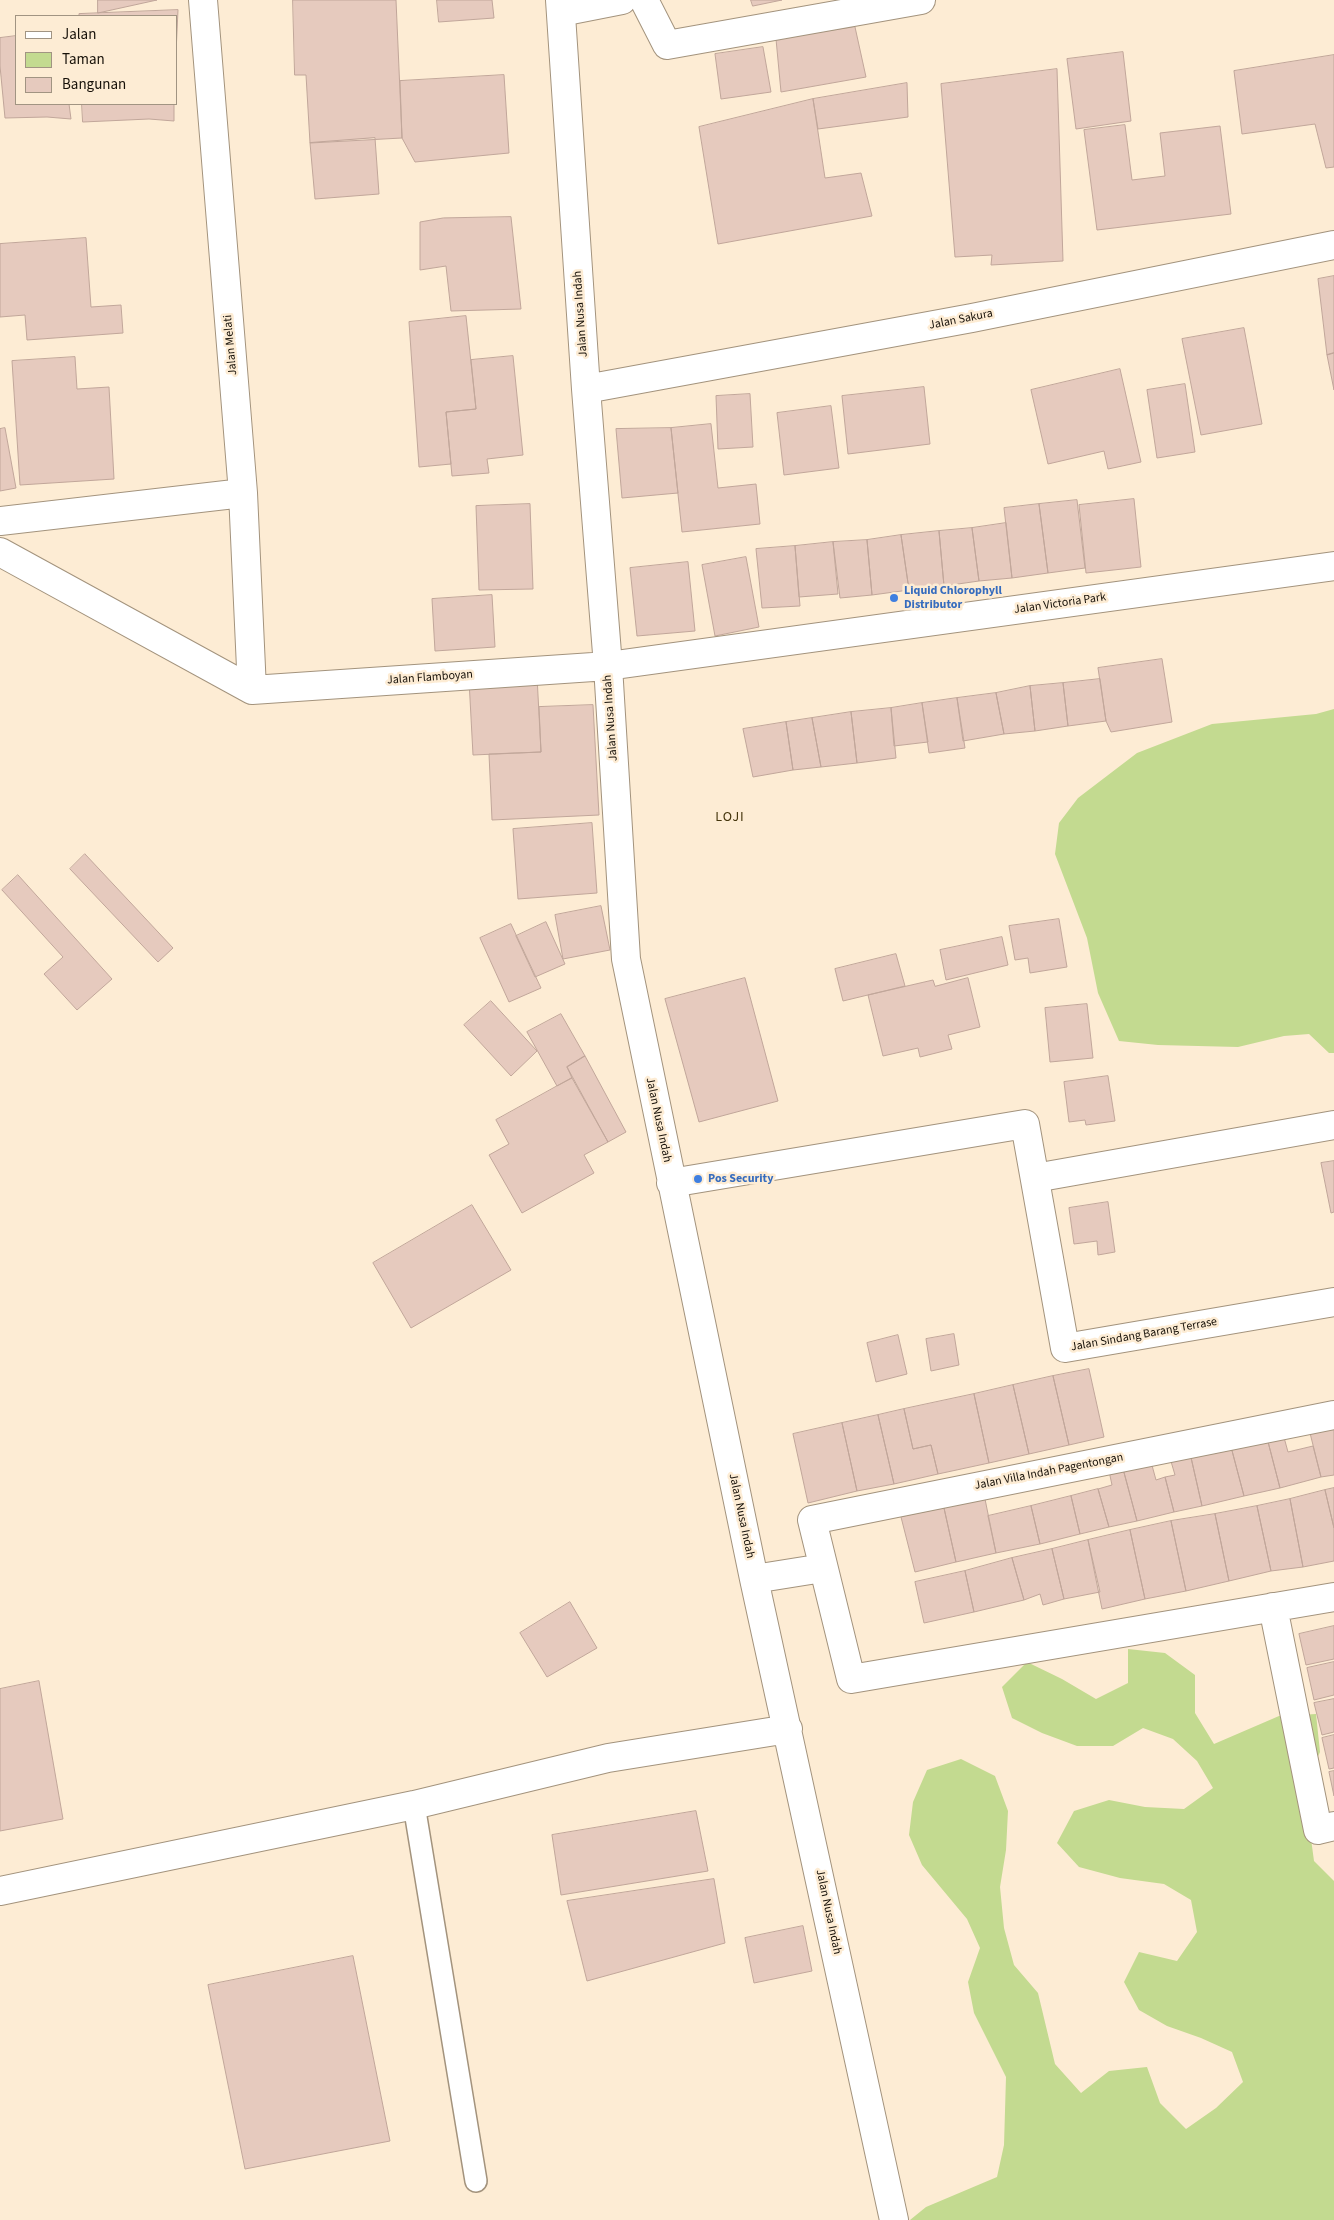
<!DOCTYPE html>
<style>
body{margin:0}
#map{position:relative;width:1334px;height:2220px;overflow:hidden;background:#fdecd4;font-family:"Source Sans 3",sans-serif}
canvas{display:block}
.legend{position:absolute;left:15px;top:15px;width:162px;height:90px;box-sizing:border-box;background:#fdecd4;border:1px solid #a19482;margin:0;padding:6px 9px;list-style:none;font-size:15px;color:#161008}
.legend li{display:flex;align-items:center;gap:10px;height:25px}
.legend b{width:25px;border:1px solid #a19482}
</style>
<div id="map">
<canvas width="1334" height="2220"></canvas>
<ul class="legend">
<li><b style="height:6px;background:#fff"></b>Jalan</li>
<li><b style="height:14px;background:#c3da90"></b>Taman</li>
<li><b style="height:14px;background:#e6cabe"></b>Bangunan</li>
</ul>
</div>
<script>
const ctx = document.querySelector('canvas').getContext('2d');
ctx.lineJoin = 'round';
function paint(path, color) { ctx.fillStyle = color; ctx.fill(path, 'evenodd'); }
function stroke(path, color, width, dash) { ctx.strokeStyle = color; ctx.lineWidth = width; ctx.lineCap = dash ? 'butt' : 'round'; ctx.setLineDash(dash || []); ctx.stroke(path); }
function drawText(font, color, halo, rows, align = 'center') {
  ctx.font = font + ' "Source Sans 3",sans-serif'; ctx.lineWidth = 5; ctx.setLineDash([]); ctx.textBaseline = 'middle'; ctx.strokeStyle = halo; ctx.fillStyle = color; for (const [text, x, y, turn = 0] of rows) {
    ctx.save(); ctx.translate(x, y); ctx.rotate((+turn || 0) * Math.PI / 180); ctx.textAlign = isNaN(turn) ? turn : align; if (halo) ctx.strokeText(text, 0, 0); ctx.fillText(text, 0, 0); ctx.restore();
  }
}
const green = new Path2D(`
 M 1334,709 L 1334,1053 L 1329,1053 L 1309,1034 L 1284,1036 L 1238,1047 L 1158,1045 L 1119,1041 L 1098,993 L 1087,938 L 1055,854 L 1059,823 L 1078,798 L 1137,753 L 1212,724 L 1316,714 Z
 M 1128,1649 L 1165,1653 L 1195,1675 L 1195,1713 L 1214,1744 L 1279,1716 L 1316,1714 L 1320,1752 L 1305,1785 L 1309,1824 L 1314,1861 L 1334,1881 L 1334,2220 L 910,2220 L 926,2207 L 997,2177 L 1004,2145 L 1006,2077 L 974,2013 L 968,1982 L 980,1948 L 967,1919 L 922,1865 L 909,1835 L 913,1802 L 927,1770 L 961,1759 L 995,1776 L 1008,1811 L 1006,1850 L 1000,1887 L 1004,1928 L 1014,1965 L 1038,1993 L 1055,2064 L 1081,2093 L 1109,2071 L 1147,2067 L 1160,2103 L 1186,2129 L 1216,2108 L 1243,2082 L 1232,2052 L 1201,2038 L 1167,2026 L 1139,2010 L 1124,1982 L 1139,1952 L 1177,1961 L 1197,1932 L 1191,1900 L 1164,1884 L 1120,1878 L 1079,1867 L 1057,1843 L 1074,1811 L 1109,1800 L 1145,1807 L 1184,1809 L 1213,1788 L 1197,1761 L 1173,1739 L 1143,1728 L 1113,1746 L 1077,1746 L 1042,1733 L 1012,1718 L 1002,1687 L 1027,1662 L 1062,1679 L 1096,1699 L 1128,1683 Z`);
const building = new Path2D(`
 M 98,0 L 157,0 L 98,13 Z
 M 293,0 L 396,0 L 402,138 L 310,143 L 306,75 L 295,75 Z
 M 437,0 L 492,0 L 494,18 L 439,22 Z
 M 751,0 L 782,0 L 753,6 Z
 M 178,10 L 176,53 L 176,16 L 79,16 L 79,14 Z
 M 855,27 L 866,77 L 781,92 L 776,39 Z
 M 16,36 L 16,104 L 69,104 L 71,119 L 47,117 L 5,118 L 0,66 L 0,38 Z
 M 763,47 L 771,92 L 721,99 L 715,54 Z
 M 1123,52 L 1131,121 L 1076,129 L 1067,59 Z
 M 1334,55 L 1334,167 L 1326,168 L 1315,124 L 1242,134 L 1234,71 Z
 M 1057,69 L 1063,261 L 991,265 L 992,255 L 955,257 L 941,84 Z
 M 504,75 L 509,153 L 415,162 L 402,138 L 400,81 Z
 M 907,83 L 908,117 L 818,129 L 813,99 Z
 M 813,99 L 825,178 L 861,173 L 872,216 L 718,244 L 699,127 Z
 M 82,104 L 174,104 L 174,121 L 149,119 L 83,122 Z
 M 1125,125 L 1132,180 L 1165,176 L 1160,133 L 1220,126 L 1231,214 L 1097,230 L 1084,130 Z
 M 375,138 L 379,194 L 315,199 L 310,143 Z
 M 511,217 L 521,309 L 451,311 L 446,266 L 420,270 L 420,222 L 443,218 Z
 M 86,238 L 91,307 L 121,305 L 123,333 L 27,340 L 25,315 L 0,317 L 0,244 Z
 M 1334,276 L 1334,353 L 1327,355 L 1318,279 Z
 M 466,316 L 476,409 L 446,412 L 451,464 L 419,467 L 409,322 Z
 M 1244,328 L 1262,424 L 1201,435 L 1182,339 Z
 M 1334,353 L 1334,390 L 1327,355 Z
 M 513,356 L 523,455 L 487,459 L 489,473 L 452,476 L 446,412 L 476,409 L 471,360 Z
 M 75,357 L 77,389 L 109,387 L 114,479 L 20,485 L 12,361 Z
 M 1120,369 L 1141,462 L 1108,469 L 1104,451 L 1048,464 L 1031,390 Z
 M 1185,384 L 1195,452 L 1157,458 L 1147,390 Z
 M 924,387 L 930,444 L 848,454 L 842,396 Z
 M 750,394 L 753,447 L 718,449 L 716,396 Z
 M 831,406 L 839,468 L 784,475 L 777,413 Z
 M 711,424 L 718,488 L 756,484 L 760,524 L 682,532 L 671,428 Z
 M 5,428 L 16,488 L 0,491 L 0,429 Z
 M 671,428 L 678,493 L 622,498 L 616,429 Z
 M 1134,499 L 1141,567 L 1086,573 L 1079,505 Z
 M 1077,500 L 1085,568 L 1048,573 L 1039,504 Z
 M 530,504 L 533,589 L 479,590 L 476,506 Z
 M 1039,504 L 1048,573 L 1012,578 L 1004,508 Z
 M 1006,523 L 1012,578 L 979,581 L 972,528 Z
 M 972,528 L 979,581 L 944,586 L 939,531 Z
 M 939,531 L 944,586 L 909,590 L 901,535 Z
 M 901,535 L 909,590 L 872,595 L 867,540 Z
 M 867,540 L 872,595 L 840,598 L 833,542 Z
 M 833,542 L 838,594 L 799,597 L 795,546 Z
 M 795,546 L 800,606 L 762,608 L 756,549 Z
 M 746,557 L 759,627 L 715,636 L 702,565 Z
 M 688,562 L 695,631 L 637,636 L 630,568 Z
 M 492,595 L 495,647 L 435,651 L 432,599 Z
 M 1162,659 L 1172,722 L 1111,732 L 1106,721 L 1098,668 Z
 M 537,676 L 541,752 L 473,755 L 469,680 Z
 M 1100,679 L 1106,721 L 1068,726 L 1063,683 Z
 M 1063,683 L 1068,726 L 1035,731 L 1030,686 Z
 M 1030,686 L 1035,731 L 1004,734 L 996,693 Z
 M 996,693 L 1004,734 L 963,741 L 957,698 Z
 M 957,698 L 965,748 L 929,753 L 922,703 Z
 M 922,703 L 928,742 L 894,746 L 891,708 Z
 M 593,705 L 599,815 L 492,820 L 489,754 L 541,752 L 539,707 Z
 M 891,708 L 896,758 L 857,763 L 851,712 Z
 M 851,712 L 857,763 L 821,767 L 812,718 Z
 M 812,718 L 821,767 L 793,770 L 786,722 Z
 M 786,722 L 793,770 L 753,777 L 743,729 Z
 M 592,823 L 597,893 L 518,899 L 513,829 Z
 M 85,854 L 173,948 L 158,962 L 70,869 Z
 M 18,875 L 112,979 L 77,1010 L 44,974 L 63,957 L 2,890 Z
 M 601,906 L 610,950 L 563,959 L 555,915 Z
 M 1059,919 L 1067,967 L 1030,973 L 1028,958 L 1015,960 L 1009,926 Z
 M 546,922 L 565,964 L 535,977 L 516,936 Z
 M 511,924 L 541,988 L 509,1002 L 480,938 Z
 M 1002,937 L 1008,965 L 946,980 L 940,950 Z
 M 896,954 L 905,986 L 843,1001 L 835,969 Z
 M 745,978 L 778,1101 L 699,1122 L 665,999 Z
 M 968,978 L 980,1027 L 948,1035 L 952,1049 L 920,1057 L 918,1048 L 883,1056 L 868,995 L 933,980 L 935,986 Z
 M 491,1001 L 537,1051 L 511,1076 L 464,1025 Z
 M 1087,1004 L 1093,1058 L 1050,1062 L 1045,1008 Z
 M 561,1014 L 585,1056 L 567,1067 L 572,1078 L 557,1086 L 527,1032 Z
 M 585,1056 L 626,1132 L 608,1142 L 567,1067 Z
 M 1108,1076 L 1115,1121 L 1086,1125 L 1085,1120 L 1069,1122 L 1064,1082 Z
 M 572,1078 L 608,1142 L 584,1155 L 594,1173 L 522,1213 L 489,1155 L 509,1144 L 496,1120 Z
 M 1334,1161 L 1334,1212 L 1331,1213 L 1321,1163 Z
 M 1108,1202 L 1115,1252 L 1098,1255 L 1097,1241 L 1074,1244 L 1069,1208 Z
 M 472,1205 L 511,1270 L 411,1328 L 373,1263 Z
 M 954,1334 L 959,1365 L 931,1371 L 926,1339 Z
 M 898,1335 L 907,1374 L 876,1382 L 867,1343 Z
 M 1089,1369 L 1104,1437 L 1069,1445 L 1053,1376 Z
 M 1053,1376 L 1069,1445 L 1029,1454 L 1013,1385 Z
 M 1013,1385 L 1029,1454 L 989,1463 L 974,1394 Z
 M 974,1394 L 989,1463 L 938,1474 L 931,1445 L 913,1449 L 904,1409 Z
 M 904,1409 L 913,1449 L 931,1445 L 938,1474 L 894,1484 L 878,1415 Z
 M 878,1415 L 894,1484 L 857,1491 L 842,1423 Z
 M 842,1423 L 857,1491 L 808,1503 L 793,1434 Z
 M 1334,1428 L 1334,1475 L 1321,1477 L 1310,1433 Z
 M 1282,1430 L 1288,1452 L 1313,1446 L 1321,1477 L 1280,1488 L 1266,1434 Z
 M 1266,1434 L 1280,1488 L 1244,1496 L 1230,1443 Z
 M 1230,1443 L 1244,1496 L 1202,1506 L 1190,1453 Z
 M 1190,1453 L 1202,1506 L 1174,1512 L 1165,1477 L 1175,1475 L 1170,1458 Z
 M 1150,1458 L 1156,1480 L 1165,1477 L 1174,1512 L 1137,1521 L 1122,1465 Z
 M 1122,1465 L 1137,1521 L 1109,1527 L 1098,1489 L 1112,1485 L 1109,1471 Z
 M 1334,1488 L 1334,1528 L 1325,1490 Z
 M 1098,1489 L 1109,1527 L 1080,1534 L 1071,1496 Z
 M 1325,1490 L 1334,1528 L 1334,1561 L 1303,1567 L 1290,1499 Z
 M 1071,1496 L 1080,1534 L 1040,1544 L 1031,1506 Z
 M 985,1499 L 996,1553 L 956,1562 L 944,1508 Z
 M 1290,1499 L 1303,1567 L 1271,1571 L 1257,1506 Z
 M 1031,1506 L 1040,1544 L 996,1553 L 988,1516 Z
 M 1257,1506 L 1271,1571 L 1229,1581 L 1215,1514 Z
 M 944,1508 L 956,1562 L 915,1572 L 901,1517 Z
 M 1215,1514 L 1229,1581 L 1186,1591 L 1171,1521 Z
 M 1171,1521 L 1186,1591 L 1145,1599 L 1130,1530 Z
 M 1130,1530 L 1145,1599 L 1102,1609 L 1088,1540 Z
 M 1088,1540 L 1100,1592 L 1064,1599 L 1052,1549 Z
 M 1052,1549 L 1064,1599 L 1043,1605 L 1040,1594 L 1024,1600 L 1012,1558 Z
 M 1012,1558 L 1024,1600 L 974,1612 L 965,1571 Z
 M 965,1571 L 974,1612 L 924,1623 L 915,1582 Z
 M 570,1602 L 597,1648 L 547,1677 L 520,1633 Z
 M 1334,1626 L 1334,1659 L 1306,1665 L 1299,1634 Z
 M 1334,1662 L 1334,1695 L 1314,1700 L 1307,1668 Z
 M 39,1681 L 63,1819 L 0,1831 L 0,1689 Z
 M 1334,1699 L 1334,1732 L 1322,1735 L 1314,1703 Z
 M 1334,1735 L 1334,1768 L 1329,1769 L 1322,1738 Z
 M 1334,1771 L 1334,1796 L 1329,1772 Z
 M 696,1811 L 708,1871 L 561,1895 L 552,1835 Z
 M 714,1879 L 725,1943 L 587,1981 L 567,1901 Z
 M 803,1926 L 812,1971 L 754,1983 L 745,1938 Z
 M 353,1956 L 390,2141 L 245,2169 L 208,1985 Z`);
const lane = new Path2D(`
 M 414,1805 L 476,2181`);
const street = new Path2D(`
 M 203,0 L 243,493 L 252,690
 M 560,0 L 586,389 L 608,666 L 626,959 L 754,1579 L 894,2220
 M 644,0 L 667,45 L 921,0
 M 561,12 L 622,0
 M 586,389 L 972,318 L 1334,245
 M 0,521 L 243,493
 M 0,552 L 252,690
 M 252,690 L 608,666 L 1334,566
 M 1035,1178 L 1334,1125
 M 671,1183 L 1025,1124 L 1065,1348 L 1334,1302
 M 1334,1415 L 812,1520 L 851,1679 L 1334,1597
 M 754,1579 L 823,1568
 M 1273,1607 L 1318,1830 L 1334,1826
 M 0,1891 L 414,1805 L 608,1758 L 788,1729`);
const markers = [
 [894,598,5,"#3f7fe0"],
 [698,1179,5,"#3f7fe0"]
];
const streetNames = [
 ["Jalan Nusa Indah",581,314,-94],
 ["Jalan Sakura",961,320,-11],
 ["Jalan Melati",231,345,-95],
 ["Jalan Victoria Park",1060,604,-8],
 ["Jalan Flamboyan",430,678,-4],
 ["Jalan Nusa Indah",611,718,-94],
 ["Jalan Nusa Indah",658,1120,78],
 ["Jalan Sindang Barang Terrase",1144,1335,-10],
 ["Jalan Villa Indah Pagentongan",1049,1472,-11],
 ["Jalan Nusa Indah",741,1516,78],
 ["Jalan Nusa Indah",828,1912,78]
];
const shopNames = [
 ["Liquid Chlorophyll",904,591],
 ["Distributor",904,605],
 ["Pos Security",708,1179]
];
const neighbourhoodNames = [
 ["LOJI",730,818]
];
paint(green, '#c3da90');
paint(building, '#e6cabe');
stroke(building, '#c1a69a', 1);
stroke(lane, '#a3937d', 24);
stroke(street, '#a3937d', 30);
stroke(lane, '#fff', 21);
stroke(street, '#fff', 28);
for (const [x, y, r, color] of markers) { const dot = new Path2D(); dot.arc(x, y, r, 0, 2 * Math.PI); ctx.fillStyle = color; ctx.fill(dot); stroke(dot, '#fdecd4', 2); }
drawText('12px', '#161008', '#fdecd4', streetNames);
drawText('bold 12px', '#366cbe', '#fdecd4', shopNames, 'left');
ctx.letterSpacing = '1px';
drawText('14px', '#44350c', '#fdecd4', neighbourhoodNames);
ctx.letterSpacing = '0px';
</script>
